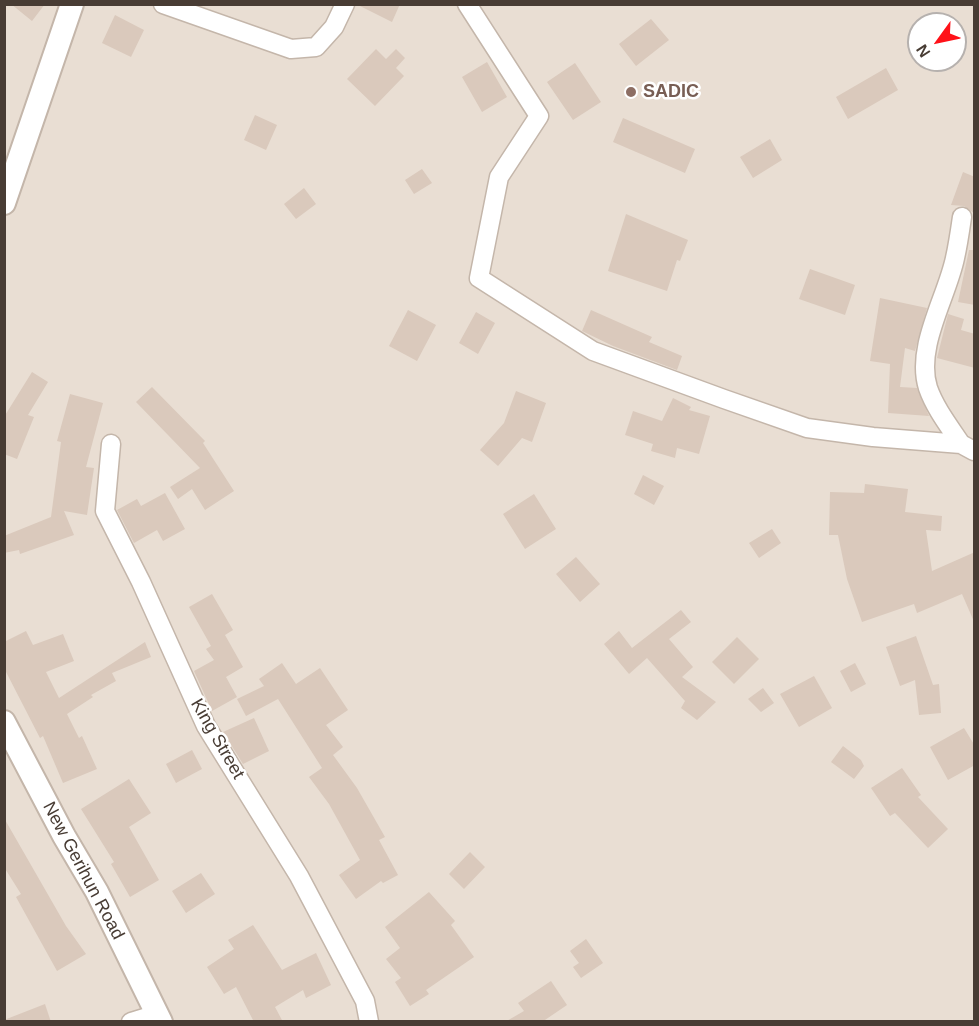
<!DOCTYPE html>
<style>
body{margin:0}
#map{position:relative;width:979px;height:1026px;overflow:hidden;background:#f5ede5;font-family:Helvetica,sans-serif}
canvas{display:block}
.frame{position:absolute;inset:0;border:6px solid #483c34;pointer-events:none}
.north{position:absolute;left:907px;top:12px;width:60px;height:60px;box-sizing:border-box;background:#fff;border:2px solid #b6b1ae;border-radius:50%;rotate:237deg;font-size:16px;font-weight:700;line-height:24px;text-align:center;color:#483c34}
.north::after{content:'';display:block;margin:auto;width:21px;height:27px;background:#ff1219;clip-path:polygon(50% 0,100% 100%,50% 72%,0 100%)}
</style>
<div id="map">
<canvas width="979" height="1026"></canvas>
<div class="frame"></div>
<div class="north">N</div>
</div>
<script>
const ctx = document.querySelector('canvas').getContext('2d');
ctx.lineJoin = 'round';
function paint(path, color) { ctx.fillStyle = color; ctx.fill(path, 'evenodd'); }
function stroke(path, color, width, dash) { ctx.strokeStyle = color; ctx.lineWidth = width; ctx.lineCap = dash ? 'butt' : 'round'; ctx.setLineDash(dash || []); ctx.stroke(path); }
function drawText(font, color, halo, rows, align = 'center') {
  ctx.font = font + ' Helvetica,sans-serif'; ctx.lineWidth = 5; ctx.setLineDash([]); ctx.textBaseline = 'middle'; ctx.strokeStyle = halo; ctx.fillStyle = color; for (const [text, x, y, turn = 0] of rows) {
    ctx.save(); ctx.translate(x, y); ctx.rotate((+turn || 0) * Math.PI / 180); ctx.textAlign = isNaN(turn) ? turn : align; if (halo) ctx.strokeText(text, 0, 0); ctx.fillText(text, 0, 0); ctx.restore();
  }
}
const residential = new Path2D(`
 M 5,5 L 974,5 L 974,1021 L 5,1021 ZM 919,24 L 955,24 L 955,60 L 919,60 Z`);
const building = new Path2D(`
 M 11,4 L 45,4 L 32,21 Z
 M 356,4 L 400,4 L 392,22 Z
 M 115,15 L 144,30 L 131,57 L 102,43 Z
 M 651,19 L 669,40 L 636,66 L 619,44 Z
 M 376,49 L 386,59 L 396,49 L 405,58 L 396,68 L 404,76 L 375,106 L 347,79 Z
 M 487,62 L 507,97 L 482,112 L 462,77 Z
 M 575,63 L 601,102 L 573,120 L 547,82 Z
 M 886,68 L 898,90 L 848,119 L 836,97 Z
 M 255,115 L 277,125 L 266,150 L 244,140 Z
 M 623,118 L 695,149 L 685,173 L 613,142 Z
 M 770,139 L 782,160 L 753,178 L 740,157 Z
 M 422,169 L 432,183 L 414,194 L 405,180 Z
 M 963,172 L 975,177 L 975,214 L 964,206 L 951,205 Z
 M 304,188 L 316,204 L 296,219 L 284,204 Z
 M 626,214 L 688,240 L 680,261 L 677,260 L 667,291 L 608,271 Z
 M 969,250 L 975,250 L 975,305 L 958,302 Z
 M 810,269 L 855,285 L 845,315 L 799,299 Z
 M 880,298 L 927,308 L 915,351 L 905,348 L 900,387 L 917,388 L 929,416 L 888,413 L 890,364 L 870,361 Z
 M 408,310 L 436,325 L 417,361 L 389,346 Z
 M 591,310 L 652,337 L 649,342 L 682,356 L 677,370 L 613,346 L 582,331 Z
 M 476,312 L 495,323 L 478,354 L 459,343 Z
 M 948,314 L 964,319 L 961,330 L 975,334 L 975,368 L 937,358 Z
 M 32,372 L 48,382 L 28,415 L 34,417 L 17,459 L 4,454 L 4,417 Z
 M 152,387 L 205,441 L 203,443 L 234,491 L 205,510 L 192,489 L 178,499 L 170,487 L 200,468 L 136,402 Z
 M 516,391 L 546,403 L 532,442 L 522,438 L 498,466 L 480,450 L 504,423 Z
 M 70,394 L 103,403 L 86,467 L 94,468 L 87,515 L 64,511 L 74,535 L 20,554 L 19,550 L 4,553 L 4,536 L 51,517 L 61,442 L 57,441 Z
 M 673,398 L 691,407 L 689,410 L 710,416 L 699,454 L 677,448 L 675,458 L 651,451 L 653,444 L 625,435 L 633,411 L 662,421 Z
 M 643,475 L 664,486 L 654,505 L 634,494 Z
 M 865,484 L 908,489 L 905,512 L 942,516 L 941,531 L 926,530 L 932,571 L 975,552 L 975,624 L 962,594 L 917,613 L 914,604 L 862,622 L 847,579 L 838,535 L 829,535 L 830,492 L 864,493 Z
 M 165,493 L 185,529 L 163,541 L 157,530 L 134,543 L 117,510 L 137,499 L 141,506 Z
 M 534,494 L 556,529 L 525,549 L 503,514 Z
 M 772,529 L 781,543 L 759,558 L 749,543 Z
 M 576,557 L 600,584 L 580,602 L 556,574 Z
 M 212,594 L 233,630 L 225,635 L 243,667 L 226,677 L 237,697 L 212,711 L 194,671 L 214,660 L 206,649 L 211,646 L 189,607 Z
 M 681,610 L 691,622 L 669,639 L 693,667 L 682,677 L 716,702 L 697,720 L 681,708 L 685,701 L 647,658 L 629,674 L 604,644 L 619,631 L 632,648 Z
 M 26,631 L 33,645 L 63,634 L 74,661 L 46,672 L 59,698 L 145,642 L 151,657 L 112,673 L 116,681 L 91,695 L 93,697 L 67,714 L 79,738 L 82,736 L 97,769 L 63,783 L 43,736 L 40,738 L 4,668 L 4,642 Z
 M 916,636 L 933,685 L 939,684 L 941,713 L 919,715 L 915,680 L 900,686 L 886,647 Z
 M 737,637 L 759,659 L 734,684 L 712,662 Z
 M 282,663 L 296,684 L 320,668 L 348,710 L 326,725 L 343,747 L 333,755 L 357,788 L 385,837 L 379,840 L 398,875 L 383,883 L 381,881 L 356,899 L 339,875 L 360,860 L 329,804 L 309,777 L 322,768 L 278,699 L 246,716 L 237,699 L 264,686 L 259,679 Z
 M 855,663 L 866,684 L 851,692 L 840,671 Z
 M 814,676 L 832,708 L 799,727 L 780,694 Z
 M 763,688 L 774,703 L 761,712 L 748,699 Z
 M 254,718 L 269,751 L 243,764 L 223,732 Z
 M 964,728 L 975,746 L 975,765 L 948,780 L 930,747 Z
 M 843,746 L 861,760 L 864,766 L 854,779 L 831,762 Z
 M 192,750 L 202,769 L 176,783 L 166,764 Z
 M 902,768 L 921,795 L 918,797 L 948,829 L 928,848 L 895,813 L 890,816 L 871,788 Z
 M 129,779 L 151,813 L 129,827 L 159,880 L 130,897 L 111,864 L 114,862 L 81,809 Z
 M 4,818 L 66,926 L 86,954 L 57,971 L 16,897 L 21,894 L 4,867 Z
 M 470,852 L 485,867 L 464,889 L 449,874 Z
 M 201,873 L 215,894 L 186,913 L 172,891 Z
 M 429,892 L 455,921 L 451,925 L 474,957 L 426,990 L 429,994 L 410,1006 L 395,982 L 401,978 L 386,959 L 400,948 L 385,927 Z
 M 253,925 L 282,970 L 316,953 L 331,985 L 306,998 L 303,990 L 275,1007 L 283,1022 L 254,1022 L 236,987 L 224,994 L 207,967 L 234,949 L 228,940 Z
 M 586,939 L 603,963 L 581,978 L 573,967 L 579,963 L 570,951 Z
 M 551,981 L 567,1005 L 542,1022 L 505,1022 L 524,1011 L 518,1003 Z
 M 45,1004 L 51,1022 L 4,1022 L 4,1020 Z`);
const minor = new Path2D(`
 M 163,4 L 291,49 L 316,47 L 334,27 L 345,4
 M 467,4 L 539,116 L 499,177 L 479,278 L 593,351 L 724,399 L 807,428 L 873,437 L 961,444 L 974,451
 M 111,444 L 105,511 L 141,582 L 206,726 L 299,876 L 365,1001 L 369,1022
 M 961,444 C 949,426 935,408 928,388 C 915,347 947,297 955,258 C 958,245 960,231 962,217
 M 131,1022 L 157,1014`);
const tertiary = new Path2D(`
 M 4,203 L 72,4
 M 4,722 L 64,836 L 97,892 L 161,1022`);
const markers = [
 [631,92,6,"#8d6e63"]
];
const educationNames = [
 ["SADIC",643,92]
];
const streetNames = [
 ["King Street",217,739,60],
 ["New Gerihun Road",83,871,62]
];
paint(residential, '#e9ded3');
paint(building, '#dac9bc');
stroke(minor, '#c4b6aa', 21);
stroke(tertiary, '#c4b6aa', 26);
stroke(minor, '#fff', 18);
stroke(tertiary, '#fff', 22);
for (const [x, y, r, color] of markers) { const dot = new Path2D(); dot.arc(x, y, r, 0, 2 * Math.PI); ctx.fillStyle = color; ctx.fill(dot); stroke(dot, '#fff', 2); }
drawText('bold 18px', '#785e54', '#fff', educationNames, 'left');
drawText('18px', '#483c34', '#fff', streetNames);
</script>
